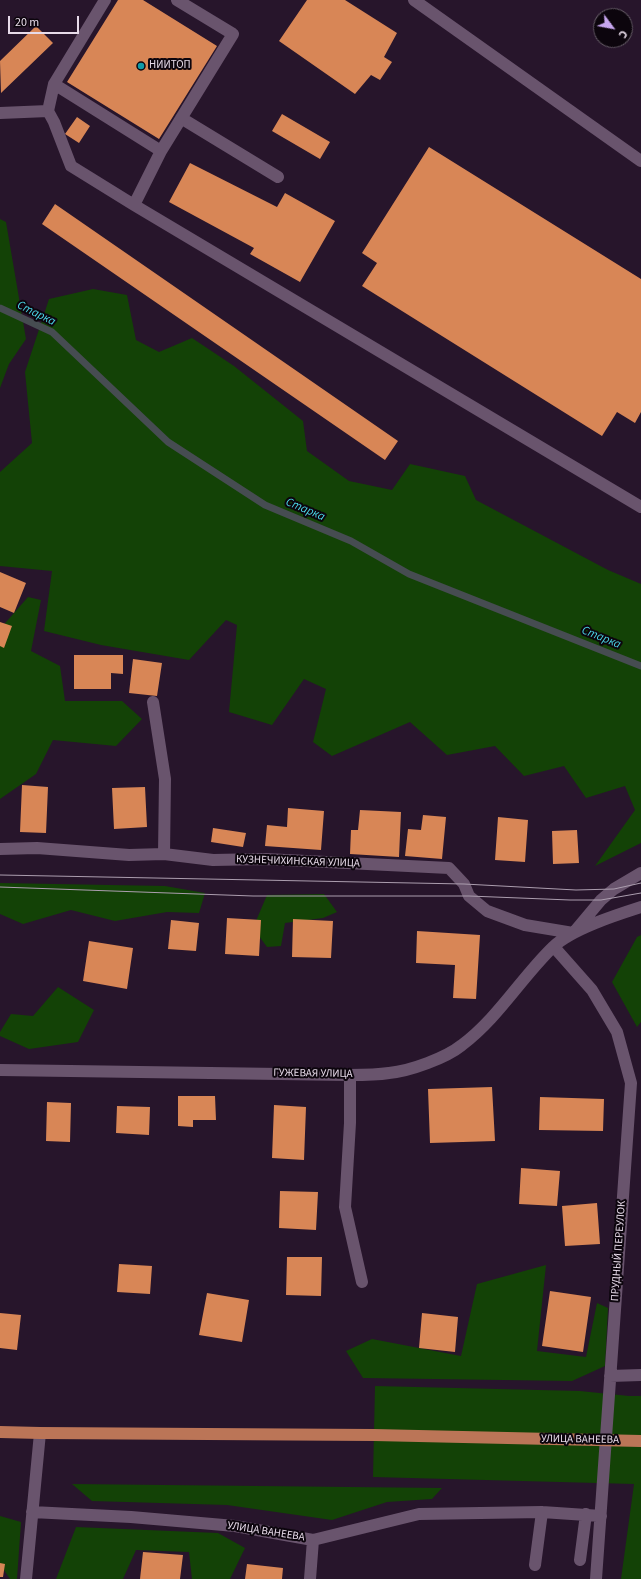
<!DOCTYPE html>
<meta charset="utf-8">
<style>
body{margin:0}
#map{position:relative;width:641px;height:1579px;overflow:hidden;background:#27152b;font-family:"Source Sans 3",sans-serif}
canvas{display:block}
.north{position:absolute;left:593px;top:8px;width:40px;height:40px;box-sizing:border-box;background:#0c050d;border:1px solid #645b65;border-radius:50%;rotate:122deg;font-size:11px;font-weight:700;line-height:16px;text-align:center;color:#e7dbe9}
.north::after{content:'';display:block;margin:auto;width:14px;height:18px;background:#c7a6ef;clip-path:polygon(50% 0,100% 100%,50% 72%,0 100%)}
.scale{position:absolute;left:8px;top:16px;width:71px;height:18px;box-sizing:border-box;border:2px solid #e7dbe9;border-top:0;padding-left:5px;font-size:12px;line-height:14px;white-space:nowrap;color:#e7dbe9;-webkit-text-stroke:3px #0c050d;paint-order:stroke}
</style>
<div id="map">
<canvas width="641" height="1579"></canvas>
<div class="north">С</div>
<div class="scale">20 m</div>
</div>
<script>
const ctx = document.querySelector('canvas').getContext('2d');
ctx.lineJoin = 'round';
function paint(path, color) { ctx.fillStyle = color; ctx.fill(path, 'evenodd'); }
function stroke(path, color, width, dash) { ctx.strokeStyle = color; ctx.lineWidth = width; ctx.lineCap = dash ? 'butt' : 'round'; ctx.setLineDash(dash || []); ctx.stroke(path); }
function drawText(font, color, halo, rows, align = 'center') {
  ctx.font = font + ' "Source Sans 3",sans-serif'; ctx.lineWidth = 4; ctx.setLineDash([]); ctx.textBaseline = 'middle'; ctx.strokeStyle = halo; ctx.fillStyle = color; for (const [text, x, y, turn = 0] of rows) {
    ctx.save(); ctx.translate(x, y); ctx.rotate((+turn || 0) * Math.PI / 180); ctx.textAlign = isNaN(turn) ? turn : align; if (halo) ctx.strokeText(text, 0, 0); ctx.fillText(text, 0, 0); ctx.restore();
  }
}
const green = new Path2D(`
 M 0,219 L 6,222 L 26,339 L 9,364 L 0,388 Z
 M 93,289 L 127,295 L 136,340 L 159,352 L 192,338 L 234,366 L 303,421 L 307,451 L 349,481 L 392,490 L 410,464 L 465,476 L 476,500 L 608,570 L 641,584 L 641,843 L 595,866 L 635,810 L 625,786 L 586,798 L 564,766 L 524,776 L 495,746 L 447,755 L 410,722 L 332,756 L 313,742 L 326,689 L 304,679 L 272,725 L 229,712 L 237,625 L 226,620 L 189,660 L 101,645 L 44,631 L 52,571 L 0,566 L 0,472 L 32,443 L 25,372 L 49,299 Z
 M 28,597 L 41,600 L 31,651 L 60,666 L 65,701 L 122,701 L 142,719 L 116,746 L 53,740 L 36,774 L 0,799 L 0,629 Z
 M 0,883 L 165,886 L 205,893 L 199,913 L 167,912 L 115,921 L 71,910 L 23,924 L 0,914 Z
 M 324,894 L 337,912 L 323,918 L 285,923 L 281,946 L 267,947 L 253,928 L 267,895 Z
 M 641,935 L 641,1022 L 637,1027 L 612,982 L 637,937 Z
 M 58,987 L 94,1010 L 78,1042 L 29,1049 L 0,1036 L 0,1032 L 11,1014 L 33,1016 Z
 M 546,1265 L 537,1351 L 586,1357 L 597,1303 L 608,1308 L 605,1366 L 572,1381 L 363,1378 L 346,1351 L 372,1339 L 461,1356 L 477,1284 Z
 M 375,1386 L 580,1391 L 629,1396 L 641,1396 L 641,1579 L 621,1579 L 634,1484 L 373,1477 Z
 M 72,1484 L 442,1488 L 432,1499 L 387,1502 L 332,1520 L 227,1505 L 92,1501 Z
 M 0,1516 L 21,1522 L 17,1579 L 10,1579 L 0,1564 Z
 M 76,1527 L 218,1533 L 245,1548 L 230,1579 L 192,1579 L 189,1552 L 136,1550 L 123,1579 L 56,1579 Z`);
const stream = new Path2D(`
 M 0,308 L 52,332 L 168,442 L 265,505 L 351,541 L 409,574 L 641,666`);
const building = new Path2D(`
 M 118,0 L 143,0 L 217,46 L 159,139 L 67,82 Z
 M 307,0 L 345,0 L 397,33 L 384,57 L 392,62 L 380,80 L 371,75 L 355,94 L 279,41 Z
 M 36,26 L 53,43 L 1,93 L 0,61 Z
 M 282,114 L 330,142 L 320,159 L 272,131 Z
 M 77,117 L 90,126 L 79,143 L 65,134 Z
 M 429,147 L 641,279 L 641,412 L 635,423 L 617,412 L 602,436 L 362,286 L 377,263 L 362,253 Z
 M 190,163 L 277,207 L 285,193 L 335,221 L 300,282 L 250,254 L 254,248 L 169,202 Z
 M 55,204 L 398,441 L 385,460 L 42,224 Z
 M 0,572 L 26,583 L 14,613 L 0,607 Z
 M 0,622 L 12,626 L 4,648 L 0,646 Z
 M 74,655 L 123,655 L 123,674 L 111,673 L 111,689 L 74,689 Z
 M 133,659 L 162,663 L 157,696 L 129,693 Z
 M 22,785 L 48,787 L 46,833 L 20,832 Z
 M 145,787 L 147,827 L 114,829 L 112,788 Z
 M 288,808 L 324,811 L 321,850 L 265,846 L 267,825 L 287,827 Z
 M 360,810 L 401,812 L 399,857 L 350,854 L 351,830 L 358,830 Z
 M 423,815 L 446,817 L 442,859 L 405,856 L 408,829 L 421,830 Z
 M 498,817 L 528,820 L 525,862 L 495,860 Z
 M 213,828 L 246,833 L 243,847 L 211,842 Z
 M 577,830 L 579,863 L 553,864 L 552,831 Z
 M 227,918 L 261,920 L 259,956 L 225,954 Z
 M 293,919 L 333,921 L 331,958 L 292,957 Z
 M 171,920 L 199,923 L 196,951 L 168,949 Z
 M 417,931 L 480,935 L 476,999 L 453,998 L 455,965 L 416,963 Z
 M 89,941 L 133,948 L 127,989 L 83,981 Z
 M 492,1087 L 495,1141 L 430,1143 L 428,1089 Z
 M 178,1096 L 215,1096 L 216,1120 L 193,1120 L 193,1127 L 178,1126 Z
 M 540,1097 L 604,1099 L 603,1131 L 539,1130 Z
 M 47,1102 L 71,1103 L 70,1142 L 46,1141 Z
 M 274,1105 L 306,1107 L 304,1160 L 272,1158 Z
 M 117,1106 L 150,1107 L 149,1135 L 116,1133 Z
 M 521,1168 L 560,1171 L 557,1206 L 519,1204 Z
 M 280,1191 L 318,1192 L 316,1230 L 279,1228 Z
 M 597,1203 L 600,1244 L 565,1246 L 562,1206 Z
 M 287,1257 L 322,1257 L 321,1296 L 286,1295 Z
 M 119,1264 L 152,1266 L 150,1294 L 117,1292 Z
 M 550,1291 L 591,1297 L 583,1352 L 542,1346 Z
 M 207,1293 L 249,1300 L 242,1342 L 199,1335 Z
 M 0,1313 L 21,1315 L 17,1350 L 0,1348 Z
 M 422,1313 L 458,1317 L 455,1352 L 419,1348 Z
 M 143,1552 L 183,1555 L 180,1579 L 140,1579 Z
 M 0,1563 L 5,1564 L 3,1577 L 0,1577 Z
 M 247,1564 L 283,1568 L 282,1579 L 245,1579 Z`);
const minor = new Path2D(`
 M 105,0 L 54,84 L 48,111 L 54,122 L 71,166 L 134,205 L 641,507
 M 414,0 L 641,161
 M 54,84 L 161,151
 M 0,113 L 48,111
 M 181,118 L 278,177
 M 134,205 L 161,151 L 233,34 L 177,0
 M 153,702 L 165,779 L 164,854
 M 0,849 L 37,848 L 129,855 L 164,854 L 213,860 L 265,859 L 449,868 L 464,884 L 469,896 L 487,911 L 525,925 L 573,933
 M 575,931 L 601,900 L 614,889 L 641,873
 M 554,947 L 592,990 L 617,1032 L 631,1083 L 596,1579
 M 0,1070 L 350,1075 C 363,1075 376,1075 389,1073 C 410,1071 446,1058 462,1045 C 498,1018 521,978 553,947 C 572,929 616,915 641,907
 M 350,1075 L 350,1123 L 345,1207 L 362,1282
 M 610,1376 L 641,1375
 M 32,1512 L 131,1517 L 235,1526 L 313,1540 L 419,1514 L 542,1512 L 601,1516
 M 580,1560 L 586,1514
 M 535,1565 L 542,1512
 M 26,1579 L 40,1433
 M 310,1579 L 313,1540`);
const major = new Path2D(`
 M 0,1432 L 40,1433 L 374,1435 L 641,1441`);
const tram = new Path2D(`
 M 0,875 L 464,884 L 576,890 L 614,889 L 641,883
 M 0,887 L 253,896 L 469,896 L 570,900 L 601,900 L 641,893`);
const markers = [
 [141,66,4,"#0f9aa8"]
];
const poiNames = [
 ["НИИТОП",149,66]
];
const streetNames = [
 ["КУЗНЕЧИХИНСКАЯ УЛИЦА",298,862,2],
 ["ГУЖЕВАЯ УЛИЦА",313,1074,1],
 ["ПРУДНЫЙ ПЕРЕУЛОК",619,1251,-86],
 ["УЛИЦА ВАНЕЕВА",580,1440,1],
 ["УЛИЦА ВАНЕЕВА",266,1532,9]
];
const waterNames = [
 ["Старка",36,314,26],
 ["Старка",305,510,23],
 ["Старка",601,638,22]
];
paint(green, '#134206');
stroke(stream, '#464c51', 7);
paint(building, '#d88656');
stroke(minor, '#69546d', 12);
stroke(major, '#bb7557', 12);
stroke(tram, '#ac9eaf', 1);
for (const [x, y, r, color] of markers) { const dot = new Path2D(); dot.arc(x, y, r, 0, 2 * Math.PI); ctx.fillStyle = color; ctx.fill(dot); stroke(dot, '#0c050d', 1.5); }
drawText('11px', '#e7dbe9', '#0c050d', poiNames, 'left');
drawText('11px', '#e7dbe9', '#0c050d', streetNames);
drawText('italic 12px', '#4bd7e8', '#0c050d', waterNames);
</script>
